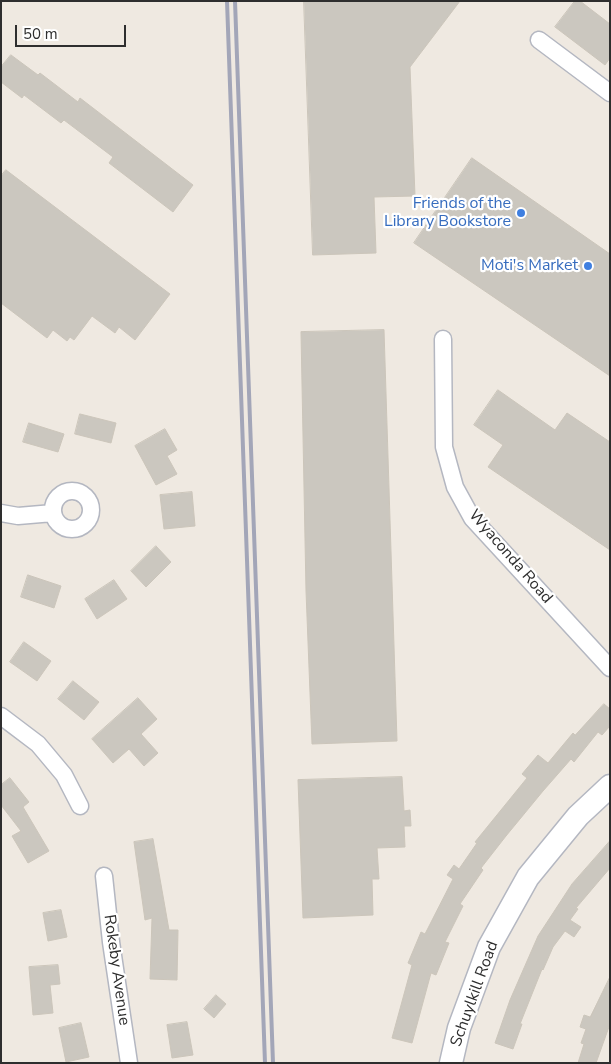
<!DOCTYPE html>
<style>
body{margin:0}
#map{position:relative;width:611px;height:1064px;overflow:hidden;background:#efe9e1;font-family:"Nunito Sans",sans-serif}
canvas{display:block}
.frame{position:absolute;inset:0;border:2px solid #2e2e2e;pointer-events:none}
.scale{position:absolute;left:15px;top:25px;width:111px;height:22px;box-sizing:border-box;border:2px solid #2e2e2e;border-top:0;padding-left:6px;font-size:15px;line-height:18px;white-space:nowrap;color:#2e2e2e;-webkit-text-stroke:4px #fff;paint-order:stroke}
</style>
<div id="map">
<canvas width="611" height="1064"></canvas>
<div class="frame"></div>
<div class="scale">50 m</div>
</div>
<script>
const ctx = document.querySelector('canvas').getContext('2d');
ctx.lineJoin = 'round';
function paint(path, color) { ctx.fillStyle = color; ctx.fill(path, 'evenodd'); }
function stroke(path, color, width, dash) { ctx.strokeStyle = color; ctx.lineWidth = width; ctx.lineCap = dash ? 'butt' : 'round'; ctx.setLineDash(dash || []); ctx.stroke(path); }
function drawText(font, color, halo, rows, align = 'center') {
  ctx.font = font + ' "Nunito Sans",sans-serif'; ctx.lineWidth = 4.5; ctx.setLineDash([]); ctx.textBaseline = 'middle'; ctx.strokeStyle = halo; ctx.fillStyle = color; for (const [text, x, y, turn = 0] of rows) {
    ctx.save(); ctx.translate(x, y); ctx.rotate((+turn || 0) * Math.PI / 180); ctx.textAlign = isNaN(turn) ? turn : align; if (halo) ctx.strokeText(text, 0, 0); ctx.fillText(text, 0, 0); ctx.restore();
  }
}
const building = new Path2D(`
 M 304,1 L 460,1 L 410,67 L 415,196 L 374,197 L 376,253 L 313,255 Z
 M 575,1 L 580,1 L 610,24 L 610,58 L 605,65 L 555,27 Z
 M 11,55 L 38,75 L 40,73 L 78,102 L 80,98 L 193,185 L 173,212 L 109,163 L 113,157 L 64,120 L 61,123 L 24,95 L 22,98 L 1,82 L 1,67 Z
 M 472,158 L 610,254 L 610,376 L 414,243 Z
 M 6,170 L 170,294 L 135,340 L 119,327 L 115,333 L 92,316 L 74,340 L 70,337 L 67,341 L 53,330 L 47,338 L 1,303 L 1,176 Z
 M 384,330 L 397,741 L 312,744 L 306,591 L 301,332 Z
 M 498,390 L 555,430 L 567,413 L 610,442 L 610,550 L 488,467 L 503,445 L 474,425 Z
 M 80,414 L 116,423 L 111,443 L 75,434 Z
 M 29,423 L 64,434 L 58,452 L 23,442 Z
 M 165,429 L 177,450 L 167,456 L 177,474 L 156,485 L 135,446 Z
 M 192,492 L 195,526 L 164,529 L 160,495 Z
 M 156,546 L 171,562 L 146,587 L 131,571 Z
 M 28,575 L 61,586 L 54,608 L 21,597 Z
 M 114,580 L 127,599 L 97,619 L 85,599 Z
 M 24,642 L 51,661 L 37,681 L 10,662 Z
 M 73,681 L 99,702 L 84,720 L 58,699 Z
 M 138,698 L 157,719 L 141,734 L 158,753 L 144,766 L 129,749 L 113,763 L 92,739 Z
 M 604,704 L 610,709 L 610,726 L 602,735 L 598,732 L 574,762 L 571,759 L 543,791 L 506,836 L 481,868 L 483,870 L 460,904 L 463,906 L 445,942 L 449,943 L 436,975 L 431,973 L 412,1043 L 392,1038 L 412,965 L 408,963 L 421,932 L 425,934 L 453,879 L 447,875 L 454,865 L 459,869 L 477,843 L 475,842 L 527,778 L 522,774 L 538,755 L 548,763 L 573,733 L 575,735 Z
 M 402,777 L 404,811 L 410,810 L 411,826 L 404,826 L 405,847 L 377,848 L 379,879 L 372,879 L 373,915 L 303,918 L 298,780 Z
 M 10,778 L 29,802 L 23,807 L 49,851 L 28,863 L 12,836 L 21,831 L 1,805 L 1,785 Z
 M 153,839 L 169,930 L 178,930 L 177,980 L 150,979 L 152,918 L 145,920 L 134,842 Z
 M 610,841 L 610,868 L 576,908 L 578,909 L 570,920 L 581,927 L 574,937 L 565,931 L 553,947 L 543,970 L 542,969 L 520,1024 L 522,1024 L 513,1049 L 495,1043 L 510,1000 L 538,936 L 572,884 Z
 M 61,910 L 67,937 L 48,941 L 43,913 Z
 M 58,965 L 60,984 L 50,985 L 53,1013 L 33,1015 L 29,967 Z
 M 610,977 L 610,1024 L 596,1063 L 578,1063 L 584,1044 L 581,1043 L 586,1029 L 580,1027 L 584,1015 L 590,1017 Z
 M 216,995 L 226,1004 L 214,1018 L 204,1009 Z
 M 187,1022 L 193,1055 L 172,1058 L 167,1025 Z
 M 81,1023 L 89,1057 L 66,1062 L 59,1028 Z`);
const street = new Path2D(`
 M 539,40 L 610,93
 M 443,339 L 444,447 L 455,487 L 472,518 L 610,668
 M53 510a19 19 0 1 1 38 0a19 19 0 1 1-38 0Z
 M 1,513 L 18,516 L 53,513
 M 1,716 L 38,744 L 64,775 L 80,806
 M 104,876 L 111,942 L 129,1063`);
const secondary = new Path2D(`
 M 451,1063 L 459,1028 L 489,947 L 528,877 L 578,816 L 610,786`);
const rail = new Path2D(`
 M 227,1 L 265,1063
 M 235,1 L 273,1063`);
const markers = [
 [521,213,5,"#3f7fe0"],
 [588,266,5,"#3f7fe0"]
];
const shopNames = [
 ["Friends of the",511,204],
 ["Library Bookstore",511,222],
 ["Moti's Market",578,266]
];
const streetNames = [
 ["Wyaconda Road",510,557,49],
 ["Rokeby Avenue",116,970,82],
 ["Schuylkill Road",475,994,-70]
];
paint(building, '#cbc7bf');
stroke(building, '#cbc5ba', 1);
stroke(street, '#b4b7c1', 19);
stroke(secondary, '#b4b7c1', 25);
stroke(street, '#fff', 16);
stroke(secondary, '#fff', 22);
stroke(rail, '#a3a6b8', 4);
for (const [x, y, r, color] of markers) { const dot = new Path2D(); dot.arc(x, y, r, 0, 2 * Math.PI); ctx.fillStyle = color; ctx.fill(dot); stroke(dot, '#fff', 2); }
drawText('16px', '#366cbe', '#fff', shopNames, 'right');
drawText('16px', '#2e2e2e', '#fff', streetNames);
</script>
